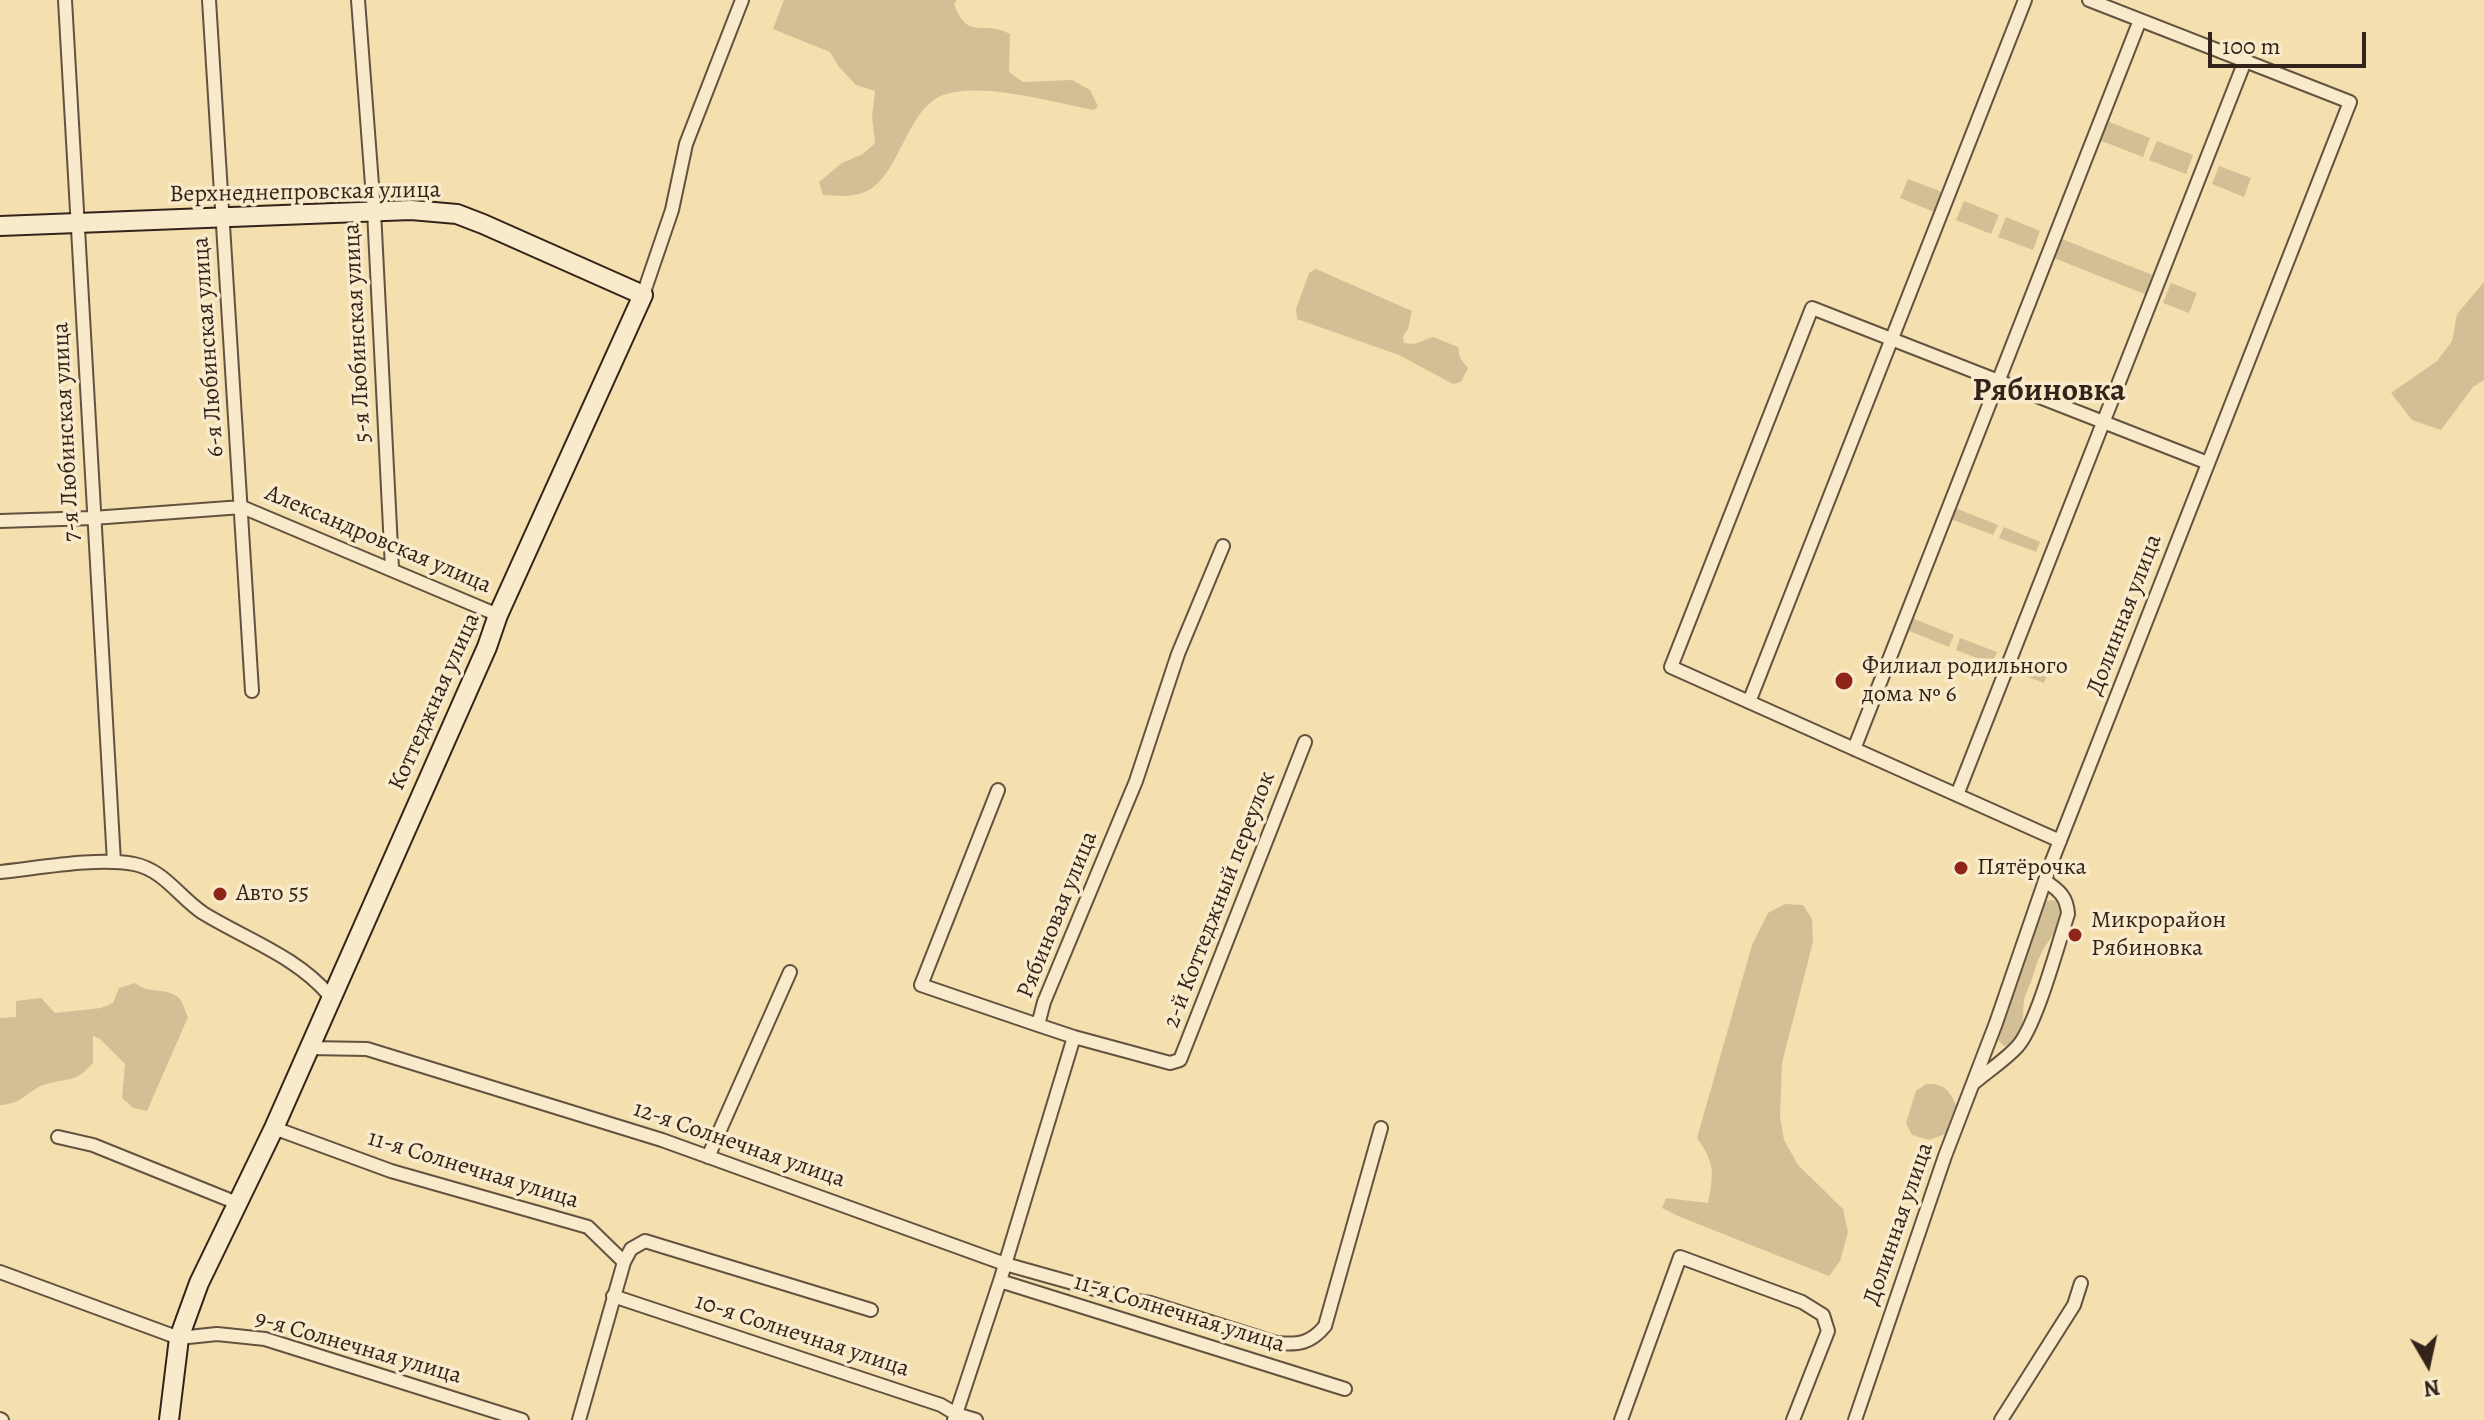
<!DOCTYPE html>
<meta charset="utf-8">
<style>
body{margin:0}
#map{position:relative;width:2484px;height:1420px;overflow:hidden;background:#f4dfae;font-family:Alegreya,serif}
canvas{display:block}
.north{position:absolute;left:2388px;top:1324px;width:80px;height:80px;-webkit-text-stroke:6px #f8eaca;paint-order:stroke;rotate:171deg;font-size:22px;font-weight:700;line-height:32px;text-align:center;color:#34231b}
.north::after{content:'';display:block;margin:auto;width:28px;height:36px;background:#34231b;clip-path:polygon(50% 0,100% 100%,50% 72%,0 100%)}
.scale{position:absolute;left:2208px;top:32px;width:158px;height:36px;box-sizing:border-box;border:4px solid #34231b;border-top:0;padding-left:10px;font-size:24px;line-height:28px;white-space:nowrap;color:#34231b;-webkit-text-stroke:6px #f8eaca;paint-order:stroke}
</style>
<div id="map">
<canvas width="2484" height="1420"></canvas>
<div class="north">N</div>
<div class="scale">100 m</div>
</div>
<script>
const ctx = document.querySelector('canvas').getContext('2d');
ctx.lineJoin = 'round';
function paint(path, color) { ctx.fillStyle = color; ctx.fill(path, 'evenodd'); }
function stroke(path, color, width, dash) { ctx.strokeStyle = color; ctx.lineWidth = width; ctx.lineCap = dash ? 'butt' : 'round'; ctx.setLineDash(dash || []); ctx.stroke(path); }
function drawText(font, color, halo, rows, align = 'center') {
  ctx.font = font + ' Alegreya,serif'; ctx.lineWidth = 7; ctx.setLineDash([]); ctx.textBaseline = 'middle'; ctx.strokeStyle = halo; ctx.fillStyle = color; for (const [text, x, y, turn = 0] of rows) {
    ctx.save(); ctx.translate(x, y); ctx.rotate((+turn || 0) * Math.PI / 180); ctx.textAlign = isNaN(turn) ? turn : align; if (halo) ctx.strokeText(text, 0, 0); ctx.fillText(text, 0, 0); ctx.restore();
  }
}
const green = new Path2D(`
 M 784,0 L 957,0 L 954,4 C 968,42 982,19 1010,34 L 1009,72 L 1023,82 L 1072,80 L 1090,90 L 1098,106 L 1094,110 C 1056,103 977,80 941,96 C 902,113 899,190 854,195 C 844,197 833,195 823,195 L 819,182 L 842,163 L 863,154 L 875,143 L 872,117 L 875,91 L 856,85 L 839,67 L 830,52 L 773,29 Z
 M 2107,121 L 2150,138 L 2143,157 L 2099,140 Z
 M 2157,141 L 2193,155 L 2186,174 L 2149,160 Z
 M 2219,166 L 2251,178 L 2244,197 L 2212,184 Z
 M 1908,179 L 1942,192 L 1934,212 L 1900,198 Z
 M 1964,201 L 1999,215 L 1991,234 L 1956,220 Z
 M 2006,217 L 2040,231 L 2033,250 L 1998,237 Z
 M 2062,239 L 2155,276 L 2147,295 L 2054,258 Z
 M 1316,269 L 1412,311 L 1408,329 L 1403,336 L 1404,343 L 1414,344 L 1433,337 L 1458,347 L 1460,358 L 1468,368 L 1461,382 L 1453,384 L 1399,355 L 1297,319 L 1296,309 L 1309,273 Z
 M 2484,282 L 2484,380 L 2473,387 L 2441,430 L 2412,420 L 2391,393 L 2437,361 L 2452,341 L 2457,314 Z
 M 2171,283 L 2197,293 L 2189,313 L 2163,303 Z
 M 1955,508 L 1998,525 L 1993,535 L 1951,519 Z
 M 2004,527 L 2040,542 L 2036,552 L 1999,538 Z
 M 1912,618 L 1954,635 L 1949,647 L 1907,630 Z
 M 1960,638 L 1997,652 L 1992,664 L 1956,650 Z
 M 2017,659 L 2049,671 L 2044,683 L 2012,671 Z
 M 2052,900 L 2059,902 C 2068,920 2050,937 2042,952 C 2037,961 2034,972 2031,982 C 2028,988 2026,994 2024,1000 C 2022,1015 2026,1045 2004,1046 L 1998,1040 L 2000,1033 L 2046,901 Z
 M 1785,904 L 1803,905 L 1812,919 L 1813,942 L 1782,1063 L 1780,1117 L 1784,1140 L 1798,1165 L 1843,1209 L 1848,1232 L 1840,1261 L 1829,1276 L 1678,1216 L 1662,1208 L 1666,1198 L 1708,1203 C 1714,1173 1715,1163 1697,1138 L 1752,945 L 1768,913 Z
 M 135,983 C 147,994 167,987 179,998 C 183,1002 185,1012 188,1017 L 147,1111 L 133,1108 L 122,1098 L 125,1064 L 100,1039 L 93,1036 L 93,1063 C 74,1084 70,1077 47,1084 C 27,1089 25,1104 0,1105 L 0,1018 L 16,1017 L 16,1001 L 41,998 L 55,1013 L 101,1008 L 113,1003 L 119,988 Z
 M 1926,1084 C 1943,1083 1949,1089 1956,1105 L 1945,1134 L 1929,1140 L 1912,1135 L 1906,1123 L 1916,1091 Z`);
const street = new Path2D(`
 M 65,0 L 114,862
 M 209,0 L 252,691
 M 358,0 L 374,211 L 392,568
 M 643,295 L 672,210 L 686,144 L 742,0
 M 0,521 L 93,518 L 242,507 L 498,615
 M 1749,702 L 2025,0
 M 1854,749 L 2140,20
 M 998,790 L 921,985 L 1038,1025
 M 1957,795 L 2245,61
 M 2060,841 L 1671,667 L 1812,308 L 2208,463
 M 0,872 C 39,868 97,857 134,864 C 164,870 179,897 203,913 C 247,940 296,956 330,996
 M 1074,1037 L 1170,1063 L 1180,1060 L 1305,742
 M 308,1048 L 367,1049 L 662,1140 L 1005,1264 L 1137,1301 L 1151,1303 L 1277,1343 C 1299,1345 1311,1343 1325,1326 L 1381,1128
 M 1974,1083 C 1988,1071 2005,1060 2017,1047 C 2036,1027 2058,944 2068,914 C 2067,897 2059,890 2045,881
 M 274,1128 L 391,1171 L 588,1227 L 624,1262 L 631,1249 L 645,1241 L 871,1310
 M 58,1137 L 93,1145 L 237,1203
 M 708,1157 L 790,972
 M 0,1272 L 179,1338 L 217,1334 L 265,1339 L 522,1420
 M 1000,1281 L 1345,1389
 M 613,1296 L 941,1405 L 956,1414 L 976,1420
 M 0,1419 L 2,1420
 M 579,1420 L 624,1262
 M 954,1420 L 1000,1281 L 1074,1037 L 1038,1025 L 1044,1002 L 1136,781 L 1178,654 L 1223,546
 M 1621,1420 L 1680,1257 L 1802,1302 L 1823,1315 L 1828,1331 L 1793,1420
 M 1855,1420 L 1945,1156 L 1996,1023 L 2050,866 L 2350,102 L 2089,0
 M 2001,1420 L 2074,1305 L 2081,1283`);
const secondary = new Path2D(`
 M 0,226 L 411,210 L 457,214 L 483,224 L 643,295 L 498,615 L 487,647 L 274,1128 L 199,1283 L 179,1338 L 169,1420`);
const markers = [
 [1844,681,10,"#8f2418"],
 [1961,868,8,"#8f2418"],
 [220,894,8,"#8f2418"],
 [2075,935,8,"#8f2418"]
];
const streetNames = [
 ["Верхнеднепровская улица",305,193,-1],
 ["5-я Любинская улица",358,333,-93],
 ["6-я Любинская улица",209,347,-94],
 ["7-я Любинская улица",67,432,-93],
 ["Александровская улица",378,540,23],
 ["Долинная улица",2125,615,-69],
 ["Коттеджная улица",435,702,-66],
 ["2-й Коттеджный переулок",1220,900,-69],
 ["Рябиновая улица",1058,915,-68],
 ["12-я Солнечная улица",739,1145,19],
 ["11-я Солнечная улица",473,1170,17],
 ["Долинная улица",1899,1224,-71],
 ["11-я Солнечная улица",1179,1314,17],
 ["10-я Солнечная улица",802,1336,18],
 ["9-я Солнечная улица",358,1348,16]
];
const poiNames = [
 ["Филиал родильного",1862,667],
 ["дома № 6",1862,695],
 ["Пятёрочка",1977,868],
 ["Авто 55",236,894],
 ["Микрорайон",2091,921],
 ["Рябиновка",2091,949]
];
const districtNames = [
 ["Рябиновка",2049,392]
];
paint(green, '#d3bf95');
stroke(street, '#645240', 16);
stroke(secondary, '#34231b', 22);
stroke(street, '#f8eaca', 12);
stroke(secondary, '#f8eaca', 18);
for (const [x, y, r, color] of markers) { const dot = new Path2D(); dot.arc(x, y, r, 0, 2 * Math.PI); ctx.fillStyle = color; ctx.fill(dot); stroke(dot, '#f8eaca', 3); }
drawText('24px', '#34231b', '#f8eaca', streetNames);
drawText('24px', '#34231b', '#f8eaca', poiNames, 'left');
drawText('bold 32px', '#34231b', '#f8eaca', districtNames);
</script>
